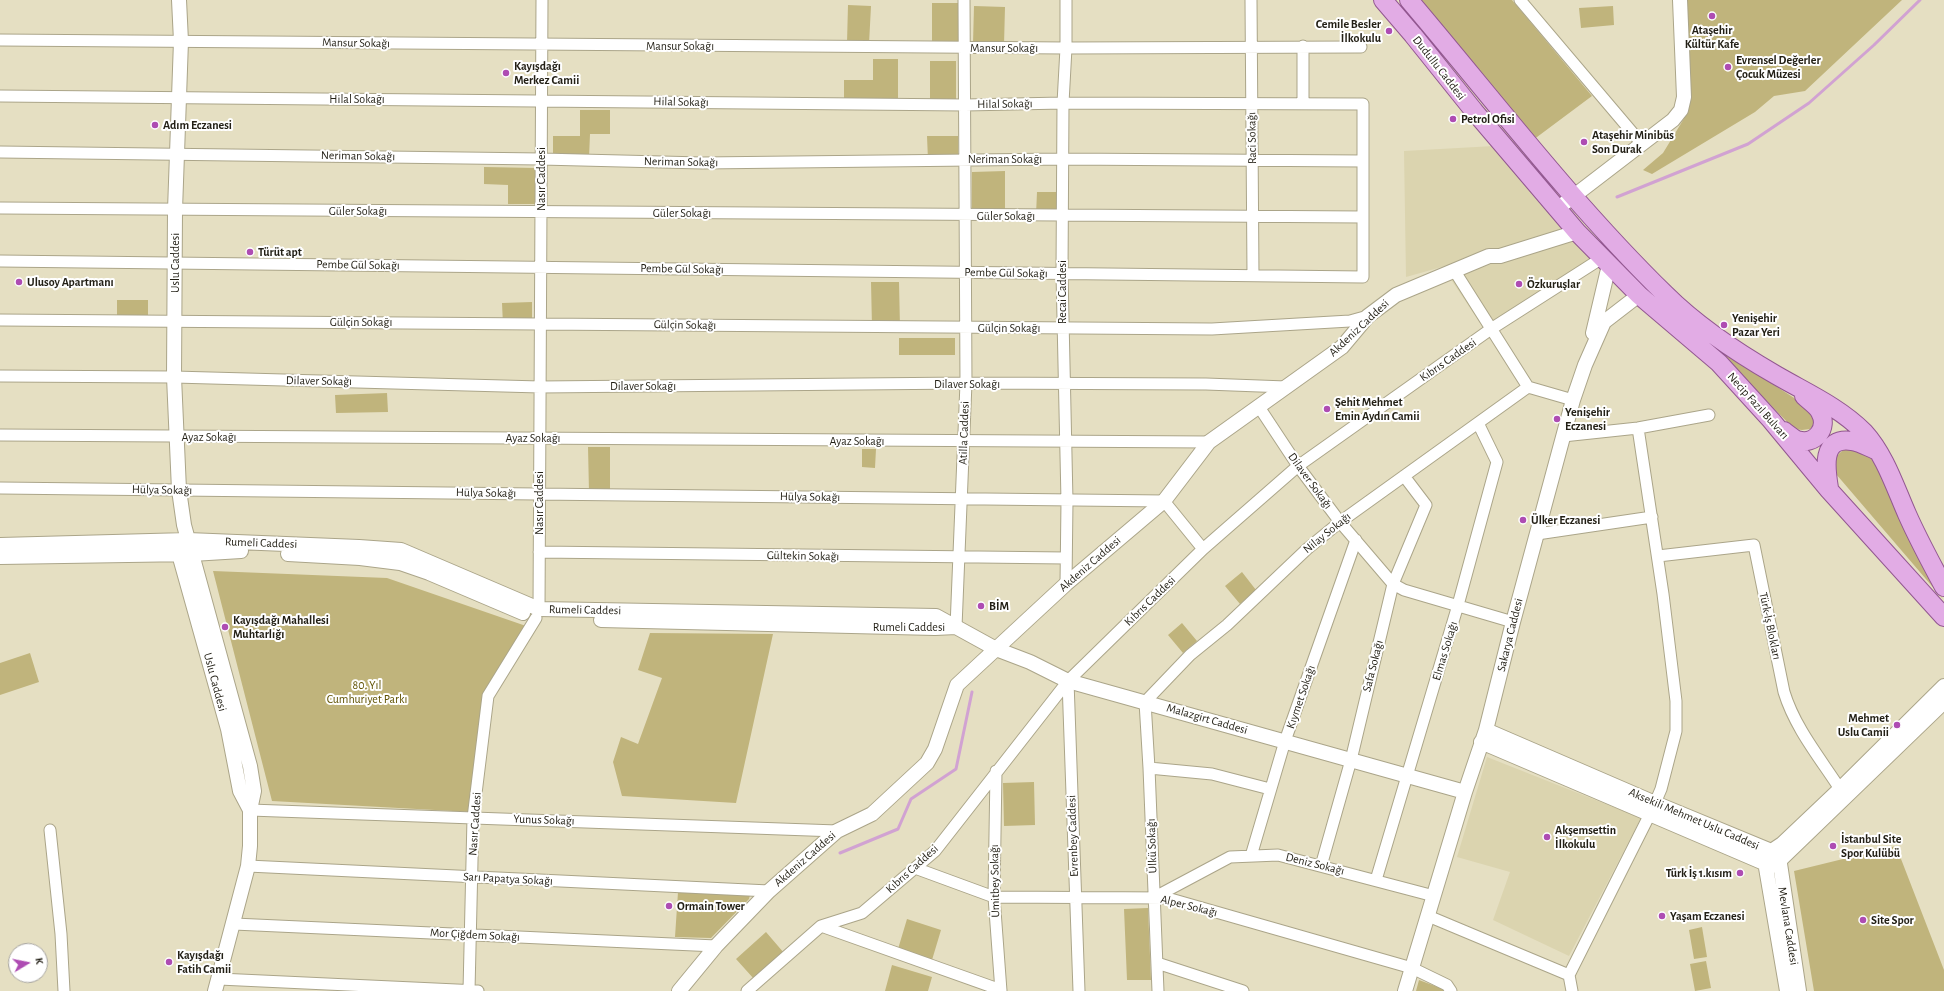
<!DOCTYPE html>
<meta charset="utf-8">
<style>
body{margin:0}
#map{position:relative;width:1944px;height:991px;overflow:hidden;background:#e5dfc2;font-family:"Alegreya Sans",sans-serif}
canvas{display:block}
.north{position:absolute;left:8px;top:943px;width:40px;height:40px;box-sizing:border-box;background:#fff;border:1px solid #a7a5a1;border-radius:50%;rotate:80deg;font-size:11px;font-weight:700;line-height:16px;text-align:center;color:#221f15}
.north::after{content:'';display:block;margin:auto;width:14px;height:18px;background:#ae4cb3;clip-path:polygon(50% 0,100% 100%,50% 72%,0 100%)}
</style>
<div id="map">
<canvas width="1944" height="991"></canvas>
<div class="north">K</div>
</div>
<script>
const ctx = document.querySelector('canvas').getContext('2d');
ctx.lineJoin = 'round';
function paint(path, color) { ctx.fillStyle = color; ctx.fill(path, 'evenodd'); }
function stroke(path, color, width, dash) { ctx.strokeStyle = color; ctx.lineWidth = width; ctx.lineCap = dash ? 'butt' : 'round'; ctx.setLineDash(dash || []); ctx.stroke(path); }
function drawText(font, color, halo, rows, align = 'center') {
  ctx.font = font + ' "Alegreya Sans",sans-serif'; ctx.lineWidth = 4; ctx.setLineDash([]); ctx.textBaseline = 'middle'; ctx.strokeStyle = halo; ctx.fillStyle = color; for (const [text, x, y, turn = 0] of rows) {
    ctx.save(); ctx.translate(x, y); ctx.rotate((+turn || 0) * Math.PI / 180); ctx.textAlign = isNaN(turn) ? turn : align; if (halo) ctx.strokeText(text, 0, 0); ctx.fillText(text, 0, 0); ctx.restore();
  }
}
const built = new Path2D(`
 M 1494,146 L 1566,228 L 1456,263 L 1406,277 L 1404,151 Z
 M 1571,237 L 1593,259 L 1484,329 L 1450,278 Z
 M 1487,757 L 1641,818 L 1569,956 L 1493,920 L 1510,872 L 1457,857 Z`);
const green = new Path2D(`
 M 1419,0 L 1512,0 L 1592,96 L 1533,140 Z
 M 1686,0 L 1902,0 L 1805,91 L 1774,96 L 1755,112 L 1652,174 L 1643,170 L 1663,153 L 1688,112 Z
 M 932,3 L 959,3 L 959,45 L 932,45 Z
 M 848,5 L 871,6 L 869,44 L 847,43 Z
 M 974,6 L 1005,7 L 1004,45 L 973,44 Z
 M 1613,6 L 1614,25 L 1581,28 L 1579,8 Z
 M 873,59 L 898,59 L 898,102 L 844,101 L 844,80 L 873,80 Z
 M 930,61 L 956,61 L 956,101 L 930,101 Z
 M 580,110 L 610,110 L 610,134 L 590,134 L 589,158 L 553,157 L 553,136 L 580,136 Z
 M 927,136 L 958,136 L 958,160 L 928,160 Z
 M 484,167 L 536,168 L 535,204 L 508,204 L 508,185 L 484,184 Z
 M 1005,171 L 1005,215 L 972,216 L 972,172 Z
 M 1037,192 L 1057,192 L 1057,215 L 1036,215 Z
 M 871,282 L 899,282 L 900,327 L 872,327 Z
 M 117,300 L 148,300 L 148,317 L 117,318 Z
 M 532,302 L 532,325 L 503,325 L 502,303 Z
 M 899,338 L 955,338 L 955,355 L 899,355 Z
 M 1711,344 L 1808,407 L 1816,422 L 1810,429 L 1802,430 L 1794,429 Z
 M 387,393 L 388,412 L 336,413 L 335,395 Z
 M 588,447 L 610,447 L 610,492 L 589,492 Z
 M 1846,448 L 1855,449 L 1873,458 L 1904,529 L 1943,599 L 1836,474 C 1832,460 1834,457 1846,448 Z
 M 862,449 L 876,449 L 875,468 L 862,467 Z
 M 213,571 L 387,578 L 526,626 L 484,693 L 471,812 L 272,801 Z
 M 1242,572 L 1256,590 L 1240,604 L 1225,586 Z
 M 1182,623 L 1197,641 L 1183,653 L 1168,635 Z
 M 650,633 L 773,634 L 736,803 L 622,796 L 613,762 L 621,737 L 638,744 L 662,678 L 638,670 Z
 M 30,653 L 39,682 L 0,695 L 0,663 Z
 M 1034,782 L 1035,825 L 1004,826 L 1003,783 Z
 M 1896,846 L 1944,970 L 1944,991 L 1814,991 L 1794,871 Z
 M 678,892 L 750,895 L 749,899 L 711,938 L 675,937 Z
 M 1148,908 L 1151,980 L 1127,980 L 1124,909 Z
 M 907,919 L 941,930 L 932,960 L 898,949 Z
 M 1702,927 L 1707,957 L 1694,959 L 1689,930 Z
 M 766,932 L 784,953 L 754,979 L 736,959 Z
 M 1706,961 L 1711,988 L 1695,991 L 1690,964 Z
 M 892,965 L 932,977 L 928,991 L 885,991 Z
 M 1419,980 L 1443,989 L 1444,991 L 1416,991 Z`);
const stream = new Path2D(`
 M 1617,197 L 1748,144 L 1809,103 L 1874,45 L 1920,0
 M 840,853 L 898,829 L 911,799 L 956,769 L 972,692`);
const minor = new Path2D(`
 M 1251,0 L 1253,275
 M 1520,0 L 1642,144
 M 0,40 L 1066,48 L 1361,47
 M 1303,46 L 1303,104
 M 0,96 L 965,105 L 1063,103 L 1363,104 L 1363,277 L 0,261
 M 0,152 L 541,159 L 702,163 L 1063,159 L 1363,161
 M 0,208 L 1363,217
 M 1454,270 L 1528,387 L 1573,400
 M 0,320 L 1212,329 L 1350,321 L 1368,316
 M 0,376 L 174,377 L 540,387 L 966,383 L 1206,384 L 1286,387
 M 1259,407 L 1298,466 L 1340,522 L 1393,584 L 1404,590 L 1513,622
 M 1638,428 L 1663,594 L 1676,701 L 1676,731 L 1661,789 L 1655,803
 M 0,435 L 1209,442
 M 1563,436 L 1638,428 L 1709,415
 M 0,488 L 1164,501 L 1203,549
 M 1537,534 L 1652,517
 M 539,552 L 1066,558
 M 1658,556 L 1754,545 L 1784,692 C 1795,728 1820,758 1840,789
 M 1066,584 L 1067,501 L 1062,273 L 1063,103 L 1066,48 L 1066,0
 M 539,609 L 542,0
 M 956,627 L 966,383 L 964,0
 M 1068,681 L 1079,991
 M 1149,768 L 1212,774 L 1270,789
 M 996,771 L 994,897 L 1001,991
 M 250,810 L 837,831
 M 50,830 L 61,934 L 64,991
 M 1251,856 L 1285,741 L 1356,540
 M 248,866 L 769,891
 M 1321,866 L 1351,760 L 1393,584 L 1426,505 L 1404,476
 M 915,868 L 994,897 L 1167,898 L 1412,968 L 1447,985 L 1451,991
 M 1376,880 L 1458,605 L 1497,462 L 1478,423
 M 1155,897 L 1230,857 L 1278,855 L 1434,896
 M 1428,916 L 1569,975
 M 234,924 L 716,946
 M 821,926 L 1001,990
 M 1157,963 L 1243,991
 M 219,979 L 478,991
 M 469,991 L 473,818 L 488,696 L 536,618
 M 747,991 L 821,926 L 862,913 L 935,851 L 1068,681 L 1203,549 L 1298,466 L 1491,329 L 1602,258
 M 1158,991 L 1149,768 L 1145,702 L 1190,655 L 1227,625 L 1307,549 L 1340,522 L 1528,387
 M 1572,991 L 1569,975 L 1650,814`);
const tertiary = new Path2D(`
 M 179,0 L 181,41 L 175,210 L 174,377 L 179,490 L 184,525 L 250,766 L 254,791 L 250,810 L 250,846 L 248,866 L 215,991
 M 1557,209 L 1673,120 L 1681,110 L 1684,97 L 1680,0
 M 1593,333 L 1609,265
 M 0,545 L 188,540 L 359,547 L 401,550 L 539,609 L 936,616 L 996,649 L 1030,662 L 1068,681 L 1465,792
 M 180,547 L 179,554 L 228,729 L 240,791 L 250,810
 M 288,554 L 360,558 L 400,563 L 429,573 L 523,613
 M 0,557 L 192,554 L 241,551
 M 601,620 L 935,628 L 956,627
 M 1486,730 L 1655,803 L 1776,853 L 1779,857 L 1799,991
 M 1481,742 L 1771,866 L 1775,865 L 1944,702
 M 679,991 L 716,946 L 769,891 L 837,831 L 872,814 L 927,763 L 935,749 L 957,685 L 1066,584 L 1164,501 L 1209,442 L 1342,347 L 1368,316 L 1396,295 L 1489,256 L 1500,256 L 1577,232
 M 1405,991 L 1465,792 L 1486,730 L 1513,622 L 1573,400 L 1585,365 L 1604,322 L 1639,295
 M 1787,991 L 1764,856 L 1782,844 L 1840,789 L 1944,686`);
const primary = new Path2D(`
 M 1383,0 L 1413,35 L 1474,111 L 1577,232 L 1639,295 L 1719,363 L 1771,420 L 1829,490 L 1944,617
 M 1409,0 C 1493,99 1572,203 1665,294 C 1698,327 1736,352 1776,375 C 1807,393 1839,407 1864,432 C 1885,455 1895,487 1907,514 C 1918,539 1931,563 1944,587
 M 1784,431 C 1788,434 1792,438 1797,440 C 1815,446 1829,428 1820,412 C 1817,406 1809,401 1804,396
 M 1829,488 C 1826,470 1820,436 1852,441 C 1860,442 1870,448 1878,451`);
const markers = [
 [1712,16,4,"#ae4cb3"],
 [1389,31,4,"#ae4cb3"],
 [1728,67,4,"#ae4cb3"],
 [506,73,4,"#ae4cb3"],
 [1453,119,4,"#ae4cb3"],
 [155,125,4,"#ae4cb3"],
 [1584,142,4,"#ae4cb3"],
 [250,252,4,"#ae4cb3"],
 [19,282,4,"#ae4cb3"],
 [1519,284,4,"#ae4cb3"],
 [1724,325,4,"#ae4cb3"],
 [1327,409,4,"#ae4cb3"],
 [1557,419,4,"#ae4cb3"],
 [1523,520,4,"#ae4cb3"],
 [981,606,4,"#ae4cb3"],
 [225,627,4,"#ae4cb3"],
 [1897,725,4,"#ae4cb3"],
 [1547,837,4,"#ae4cb3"],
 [1833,846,4,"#ae4cb3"],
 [1740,873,4,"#ae4cb3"],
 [669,906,4,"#ae4cb3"],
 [1662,916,4,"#ae4cb3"],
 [1863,920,4,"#ae4cb3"],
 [169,962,4,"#ae4cb3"]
];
const poiNames = [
 ["Cemile Besler",1381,24,"right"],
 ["İlkokulu",1381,38,"right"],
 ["Ataşehir",1712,30,"center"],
 ["Kültür Kafe",1712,44,"center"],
 ["Evrensel Değerler",1736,60],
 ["Çocuk Müzesi",1736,74],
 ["Kayışdağı",514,66],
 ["Merkez Camii",514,80],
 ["Petrol Ofisi",1461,119],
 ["Adım Eczanesi",163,125],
 ["Ataşehir Minibüs",1592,135],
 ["Son Durak",1592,149],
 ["Türüt apt",258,252],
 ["Ulusoy Apartmanı",27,282],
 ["Özkuruşlar",1527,284],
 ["Yenişehir",1732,318],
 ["Pazar Yeri",1732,332],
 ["Şehit Mehmet",1335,402],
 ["Emin Aydın Camii",1335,416],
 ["Yenişehir",1565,412],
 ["Eczanesi",1565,426],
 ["Ülker Eczanesi",1531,520],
 ["BİM",989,606],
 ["Kayışdağı Mahallesi",233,620],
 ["Muhtarlığı",233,634],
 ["Mehmet",1889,718,"right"],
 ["Uslu Camii",1889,732,"right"],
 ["Akşemsettin",1555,830],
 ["İlkokulu",1555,844],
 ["İstanbul Site",1841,839],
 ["Spor Kulübü",1841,853],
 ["Türk İş 1.kısım",1732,873,"right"],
 ["Ormain Tower",677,906],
 ["Yaşam Eczanesi",1670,916],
 ["Site Spor",1871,920],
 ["Kayışdağı",177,955],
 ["Fatih Camii",177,969]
];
const streetNames = [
 ["Mansur Sokağı",356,43,1],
 ["Mansur Sokağı",680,46],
 ["Mansur Sokağı",1004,48],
 ["Dudullu Caddesi",1439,68,52],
 ["Hilal Sokağı",357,99],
 ["Hilal Sokağı",681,102,1],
 ["Hilal Sokağı",1005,104,-1],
 ["Raci Sokağı",1252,138,-91],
 ["Neriman Sokağı",358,156,1],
 ["Neriman Sokağı",1005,159],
 ["Neriman Sokağı",681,162,1],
 ["Nasır Caddesi",541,179,-90],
 ["Güler Sokağı",358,211],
 ["Güler Sokağı",682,213],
 ["Güler Sokağı",1006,216],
 ["Uslu Caddesi",175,263,-90],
 ["Pembe Gül Sokağı",358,265,1],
 ["Pembe Gül Sokağı",682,269,1],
 ["Pembe Gül Sokağı",1006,273,1],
 ["Recai Caddesi",1062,292,-90],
 ["Gülçin Sokağı",361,322],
 ["Gülçin Sokağı",685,325,1],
 ["Gülçin Sokağı",1009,328],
 ["Akdeniz Caddesi",1359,328,-43],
 ["Kıbrıs Caddesi",1448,360,-35],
 ["Dilaver Sokağı",319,381,1],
 ["Dilaver Sokağı",967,384],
 ["Dilaver Sokağı",643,386],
 ["Necip Fazıl Bulvarı",1758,406,48],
 ["Atilla Caddesi",964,433,-88],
 ["Ayaz Sokağı",209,437],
 ["Ayaz Sokağı",533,438],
 ["Ayaz Sokağı",857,441],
 ["Dilaver Sokağı",1310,481,54],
 ["Hülya Sokağı",162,490,1],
 ["Hülya Sokağı",486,493,1],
 ["Hülya Sokağı",810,497,1],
 ["Nasır Caddesi",539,503,-90],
 ["Nilay Sokağı",1327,533,-39],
 ["Rumeli Caddesi",261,543,2],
 ["Gültekin Sokağı",803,556,1],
 ["Akdeniz Caddesi",1090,564,-41],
 ["Kıbrıs Caddesi",1150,601,-44],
 ["Rumeli Caddesi",585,610,1],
 ["Türk-İş Blokları",1770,626,78],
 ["Rumeli Caddesi",909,627],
 ["Sakarya Caddesi",1510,635,-76],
 ["Elmas Sokağı",1445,651,-73],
 ["Safa Sokağı",1373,666,-76],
 ["Uslu Caddesi",215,682,75],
 ["Kıymet Sokağı",1301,697,-71],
 ["Malazgirt Caddesi",1207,719,16],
 ["Aksekili Mehmet Uslu Caddesi",1694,819,23],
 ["Yunus Sokağı",544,820,2],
 ["Nasır Caddesi",475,824,-86],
 ["Evrenbey Caddesi",1073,836,-92],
 ["Ülkü Sokağı",1152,846,-92],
 ["Akdeniz Caddesi",805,859,-41],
 ["Deniz Sokağı",1315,864,14],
 ["Kıbrıs Caddesi",912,869,-42],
 ["Sarı Papatya Sokağı",508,879,3],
 ["Ümitbey Sokağı",995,881,-91],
 ["Alper Sokağı",1189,906,14],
 ["Mevlana Caddesi",1788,926,81],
 ["Mor Çiğdem Sokağı",475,935,3]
];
const parkNames = [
 ["80. Yıl",367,685],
 ["Cumhuriyet Parkı",367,699]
];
paint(built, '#dbd4af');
paint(green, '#c0b47c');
stroke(stream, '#d1a2d2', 3);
stroke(minor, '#aba589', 13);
stroke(tertiary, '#aba589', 16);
stroke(primary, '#925790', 20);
stroke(minor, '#fff', 11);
stroke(tertiary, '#fff', 14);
stroke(primary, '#e2ace5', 18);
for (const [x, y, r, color] of markers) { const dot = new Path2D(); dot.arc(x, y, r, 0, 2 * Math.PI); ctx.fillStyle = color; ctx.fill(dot); stroke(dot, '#fff', 1.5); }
drawText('bold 12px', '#221f15', '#fff', poiNames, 'left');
drawText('12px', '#221f15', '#fff', streetNames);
drawText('12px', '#5f5100', '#fff', parkNames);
</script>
